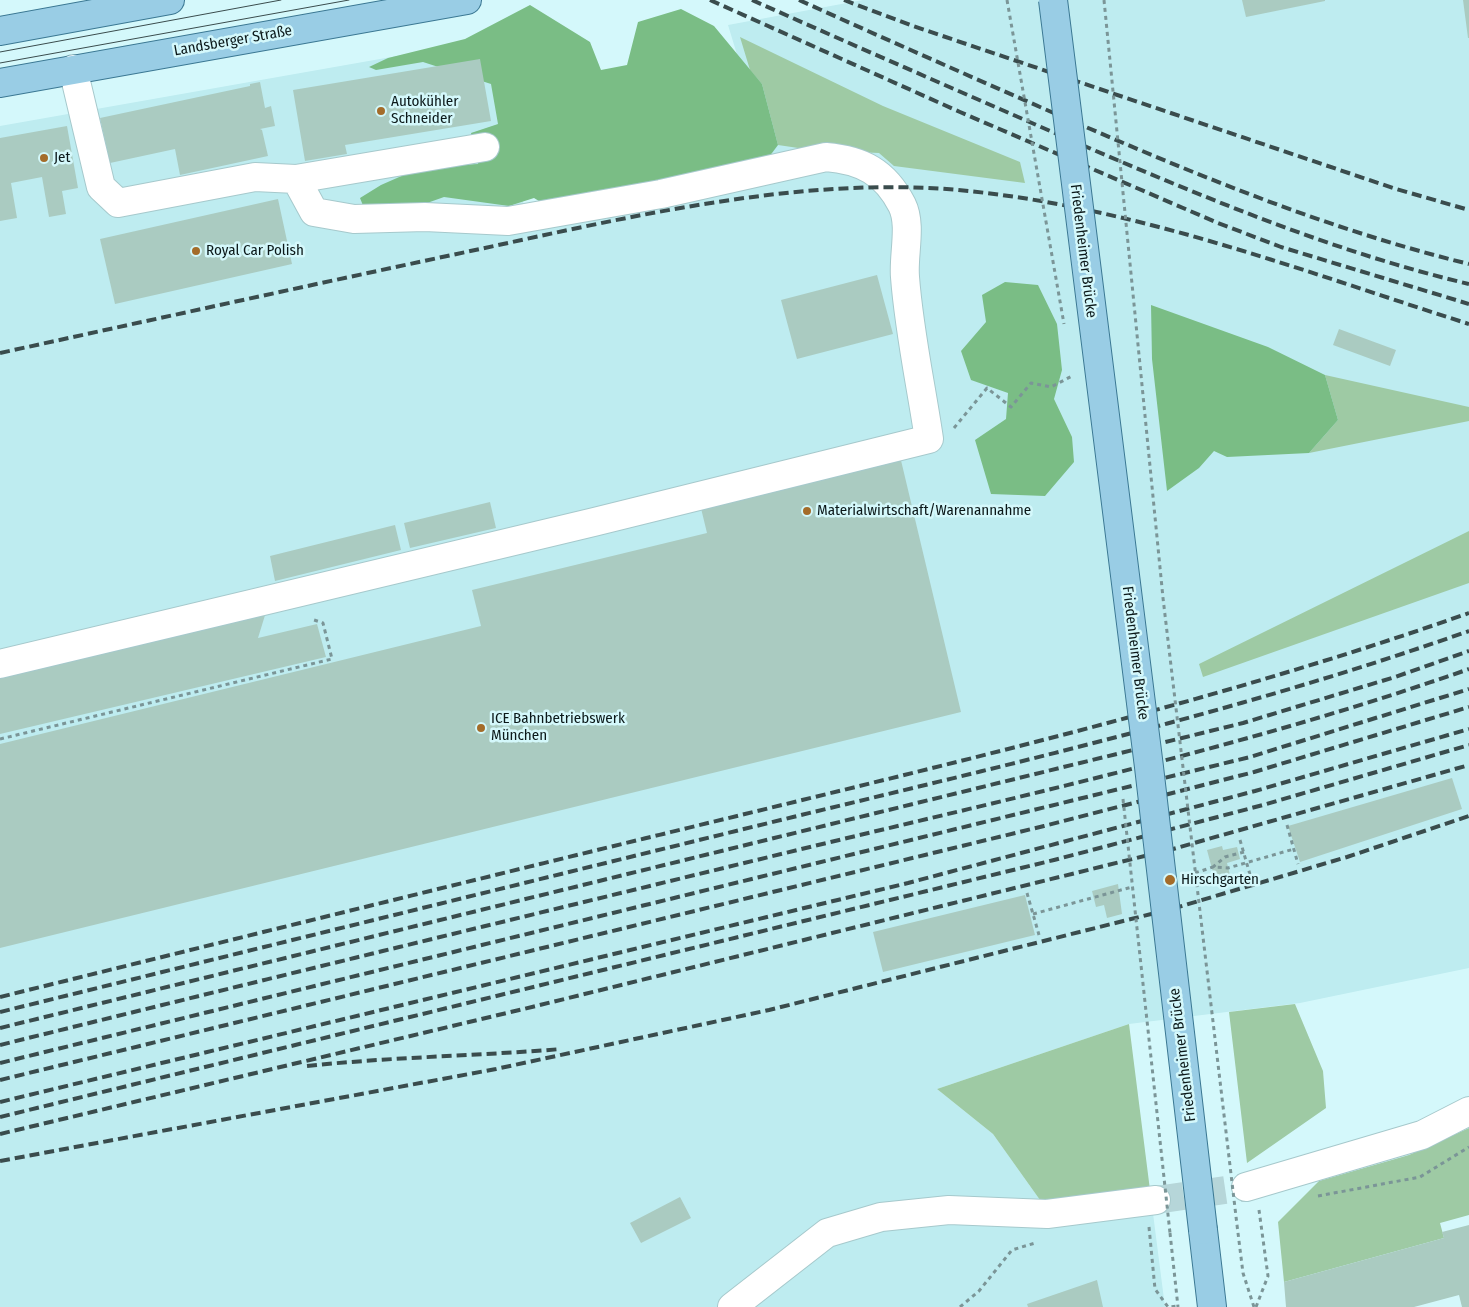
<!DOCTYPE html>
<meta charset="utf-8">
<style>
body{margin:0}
canvas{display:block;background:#d4f8fb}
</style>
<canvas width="1469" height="1307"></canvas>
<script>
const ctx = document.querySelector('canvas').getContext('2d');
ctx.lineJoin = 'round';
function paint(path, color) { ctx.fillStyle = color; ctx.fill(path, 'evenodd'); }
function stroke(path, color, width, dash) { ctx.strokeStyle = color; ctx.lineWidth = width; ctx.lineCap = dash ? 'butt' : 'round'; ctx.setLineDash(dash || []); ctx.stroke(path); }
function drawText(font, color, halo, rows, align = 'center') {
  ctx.font = font + ' "Fira Sans Condensed",sans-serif'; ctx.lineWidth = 5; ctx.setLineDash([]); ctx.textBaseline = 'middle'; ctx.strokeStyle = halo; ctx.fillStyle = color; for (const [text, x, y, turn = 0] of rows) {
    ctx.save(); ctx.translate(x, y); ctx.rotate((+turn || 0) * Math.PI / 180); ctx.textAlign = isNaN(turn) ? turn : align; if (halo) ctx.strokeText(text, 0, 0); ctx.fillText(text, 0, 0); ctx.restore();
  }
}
const built = new Path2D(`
 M 863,0 L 1469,0 L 1469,968 L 1300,1003 L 1129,1024 L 937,1089 L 993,1134 L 1040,1200 L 1150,1190 L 1165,1307 L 0,1307 L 0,126 L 499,38 L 527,228 L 771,166 L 728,25 Z`);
const green = new Path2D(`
 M 740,37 L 883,106 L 1020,162 L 1025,183 L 894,166 L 879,153 L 812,150 L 778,145 L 762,84 L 750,70 Z
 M 1325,375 L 1469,407 L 1469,421 L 1309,453 L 1338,420 Z
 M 1469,531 L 1469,583 L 1203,677 L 1199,664 Z
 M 1295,1004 L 1323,1071 L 1326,1108 L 1247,1163 L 1229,1012 Z
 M 1129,1024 L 1150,1190 L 1040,1200 L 993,1134 L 937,1089 Z
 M 1469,1128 L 1469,1215 L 1440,1223 L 1444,1238 L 1284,1282 L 1278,1222 L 1319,1181 L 1409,1155 Z`);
const forest = new Path2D(`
 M 530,5 L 590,42 L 601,70 L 627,65 L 638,22 L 681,9 L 714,26 L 762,84 L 778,145 L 751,181 L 572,221 L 534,198 L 509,206 L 444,197 L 413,208 L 364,208 L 360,198 L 381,185 L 422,167 L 478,164 L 471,133 L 498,124 L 491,84 L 423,62 L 376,70 L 369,67 L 388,58 L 465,39 Z
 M 1005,282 L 1038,285 L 1057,324 L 1062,370 L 1054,399 L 1072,437 L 1074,462 L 1045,496 L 991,494 L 975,440 L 1006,419 L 1008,393 L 971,380 L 961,351 L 986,322 L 982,295 Z
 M 1151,305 L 1268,347 L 1325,375 L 1338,420 L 1309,453 L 1227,457 L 1214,451 L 1199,468 L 1167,491 L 1152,359 Z`);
const building = new Path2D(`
 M 1242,0 L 1325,0 L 1325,1 L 1246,17 Z
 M 1463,0 L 1469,0 L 1469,38 L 1468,38 Z
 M 480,59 L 491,121 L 345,145 L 347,154 L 305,161 L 293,90 Z
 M 260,82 L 265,108 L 271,106 L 275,126 L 260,129 L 262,130 L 268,156 L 180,175 L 175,149 L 110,163 L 100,118 L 250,86 L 250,84 Z
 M 67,126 L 78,188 L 62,191 L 66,214 L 49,217 L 42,177 L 11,183 L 17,218 L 0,221 L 0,138 Z
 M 278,199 L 292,264 L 115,304 L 100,239 Z
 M 877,275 L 893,334 L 797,359 L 781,300 Z
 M 1339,329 L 1396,350 L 1390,366 L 1333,345 Z
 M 899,452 L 961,712 L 0,948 L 0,744 L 481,626 L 472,590 L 707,533 L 699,500 Z
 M 490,502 L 496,528 L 410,548 L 404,523 Z
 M 395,525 L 401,550 L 275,581 L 270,556 Z
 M 266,612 L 258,638 L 317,624 L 326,657 L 0,734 L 0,671 Z
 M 1452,778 L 1462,809 L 1300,862 L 1288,826 Z
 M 1222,846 L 1223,850 L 1237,847 L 1240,859 L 1227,863 L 1230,875 L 1215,880 L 1207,850 Z
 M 1118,884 L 1122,914 L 1107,918 L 1104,905 L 1096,907 L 1092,891 Z
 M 1025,895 L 1035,935 L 883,972 L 873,932 Z
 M 680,1197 L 691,1218 L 641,1243 L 630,1223 Z
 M 1469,1225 L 1469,1307 L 1462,1307 L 1459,1295 L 1414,1307 L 1286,1307 L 1284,1282 L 1444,1238 L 1442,1232 Z
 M 1097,1280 L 1103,1307 L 1028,1307 L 1027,1304 Z`);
const minorTunnel = new Path2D(`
 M 1156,1200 L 1246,1187`);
const path = new Path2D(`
 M 954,428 L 987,388 L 1011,407 L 1031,383 L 1051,387 L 1072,376
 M 0,739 L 332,659 L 323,623 L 311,619
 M 1287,825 L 1298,864
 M 1240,840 L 1251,878
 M 1244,852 L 1225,857 L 1213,867 L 1228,868 L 1294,849
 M 1195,873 L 1213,867
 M 1027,893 L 1039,935
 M 1033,914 L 1132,887
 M 1318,1196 L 1420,1177 L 1469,1147
 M 1237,1225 L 1243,1273 L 1254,1307
 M 1149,1227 L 1155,1289 L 1168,1307 L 1178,1306
 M 1170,1233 L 1178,1307
 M 960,1307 L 979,1291 L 1012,1250 L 1035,1243
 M 1256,1307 L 1268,1276 L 1259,1210`);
const minor = new Path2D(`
 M 73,69 L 101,187 L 118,203 L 255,177 L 296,179 L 485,147
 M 0,664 L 594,522 L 929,439 C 921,385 909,331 905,277 C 903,255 912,225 902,205 C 885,172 862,160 826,157 L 661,194 L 508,221 L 425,217 L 354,219 L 314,212 L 296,179
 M 1246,1187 L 1422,1135 L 1469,1111
 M 732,1307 L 827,1233 L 881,1217 L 949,1210 L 1047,1214 L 1156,1200`);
const major = new Path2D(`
 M 0,31 L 170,0
 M 0,83 L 467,0
 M 1203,1230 L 1212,1307`);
const tram = new Path2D(`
 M 0,52 L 281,0
 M 0,63 L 349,0`);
const rail = new Path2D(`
 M 710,0 L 960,112 L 1218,223 L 1281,247 L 1469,304
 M 752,0 C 864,50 977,99 1089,148 C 1213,201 1338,253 1469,284
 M 799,0 C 892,42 985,83 1079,124 C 1206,179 1334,231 1469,264
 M 844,0 L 913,26 L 1393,188 L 1469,210
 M 0,353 C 160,318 320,283 480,249 C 633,216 802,176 958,190 C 1134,206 1302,271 1469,324
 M 0,997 C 247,936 494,875 741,815 C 986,755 1231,697 1469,613
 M 0,1012 C 264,947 528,882 793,817 C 1020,762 1248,709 1469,631
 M 0,1028 L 1243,723 L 1395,677 L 1469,651
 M 0,1045 C 271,978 543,912 814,846 C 1034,793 1256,744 1469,669
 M 0,1063 L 1250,757 L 1469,689
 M 307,1066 C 391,1057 476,1056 561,1049
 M 0,1080 L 1044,826 L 1254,772 L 1469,707
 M 0,1102 L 908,883 L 1255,791 L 1469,729
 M 0,1117 L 1054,860 L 1263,805 L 1469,745
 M 0,1134 L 536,1006 L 1173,849 L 1469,765
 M 0,1161 L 496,1069 L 769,1010 L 1175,908 L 1347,857 L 1469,816`);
const pathBridge = new Path2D(`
 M 1007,0 L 1064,324
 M 1104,0 L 1163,598 L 1237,1225
 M 1123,799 L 1170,1233`);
const majorBridge = new Path2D(`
 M 1053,0 L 1149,767 L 1203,1230`);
const markers = [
 [381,111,5,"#a46c2a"],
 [44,158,5,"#a46c2a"],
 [196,251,5,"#a46c2a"],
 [807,511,5,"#a46c2a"],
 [481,728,5,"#a46c2a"],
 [1170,880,6,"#a46c2a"]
];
const streetNames = [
 ["Landsberger Straße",233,41,-10],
 ["Friedenheimer Brücke",1083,251,83],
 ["Friedenheimer Brücke",1135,653,83],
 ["Friedenheimer Brücke",1183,1055,-97]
];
const poiNames = [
 ["Autokühler",391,102],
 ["Schneider",391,119],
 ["Jet",54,158],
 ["Royal Car Polish",206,251],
 ["Materialwirtschaft/Warenannahme",817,511],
 ["ICE Bahnbetriebswerk",491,719],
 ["München",491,736],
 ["Hirschgarten",1181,880]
];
paint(built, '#beecf0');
paint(green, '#9ecaa4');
paint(forest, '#7abd85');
paint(building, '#aacbc1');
stroke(minorTunnel, '#b6d6d9', 28, [28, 14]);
stroke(minor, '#a6c9cc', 30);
stroke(major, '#3b7893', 30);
stroke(path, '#7b9597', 3, [4, 4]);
stroke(minor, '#fff', 28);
stroke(major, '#99cde5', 28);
stroke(tram, '#3a4c4d', 1);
stroke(rail, '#3a4c4d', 4, [10, 5]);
stroke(majorBridge, '#3b7893', 30, []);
stroke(pathBridge, '#7b9597', 3, [4, 4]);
stroke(majorBridge, '#99cde5', 28);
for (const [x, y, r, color] of markers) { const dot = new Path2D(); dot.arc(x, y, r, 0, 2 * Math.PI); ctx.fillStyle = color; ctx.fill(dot); stroke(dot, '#d4f8fb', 2); }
drawText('15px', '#0b1819', '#d4f8fb', streetNames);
drawText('15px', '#0b1819', '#d4f8fb', poiNames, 'left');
</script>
